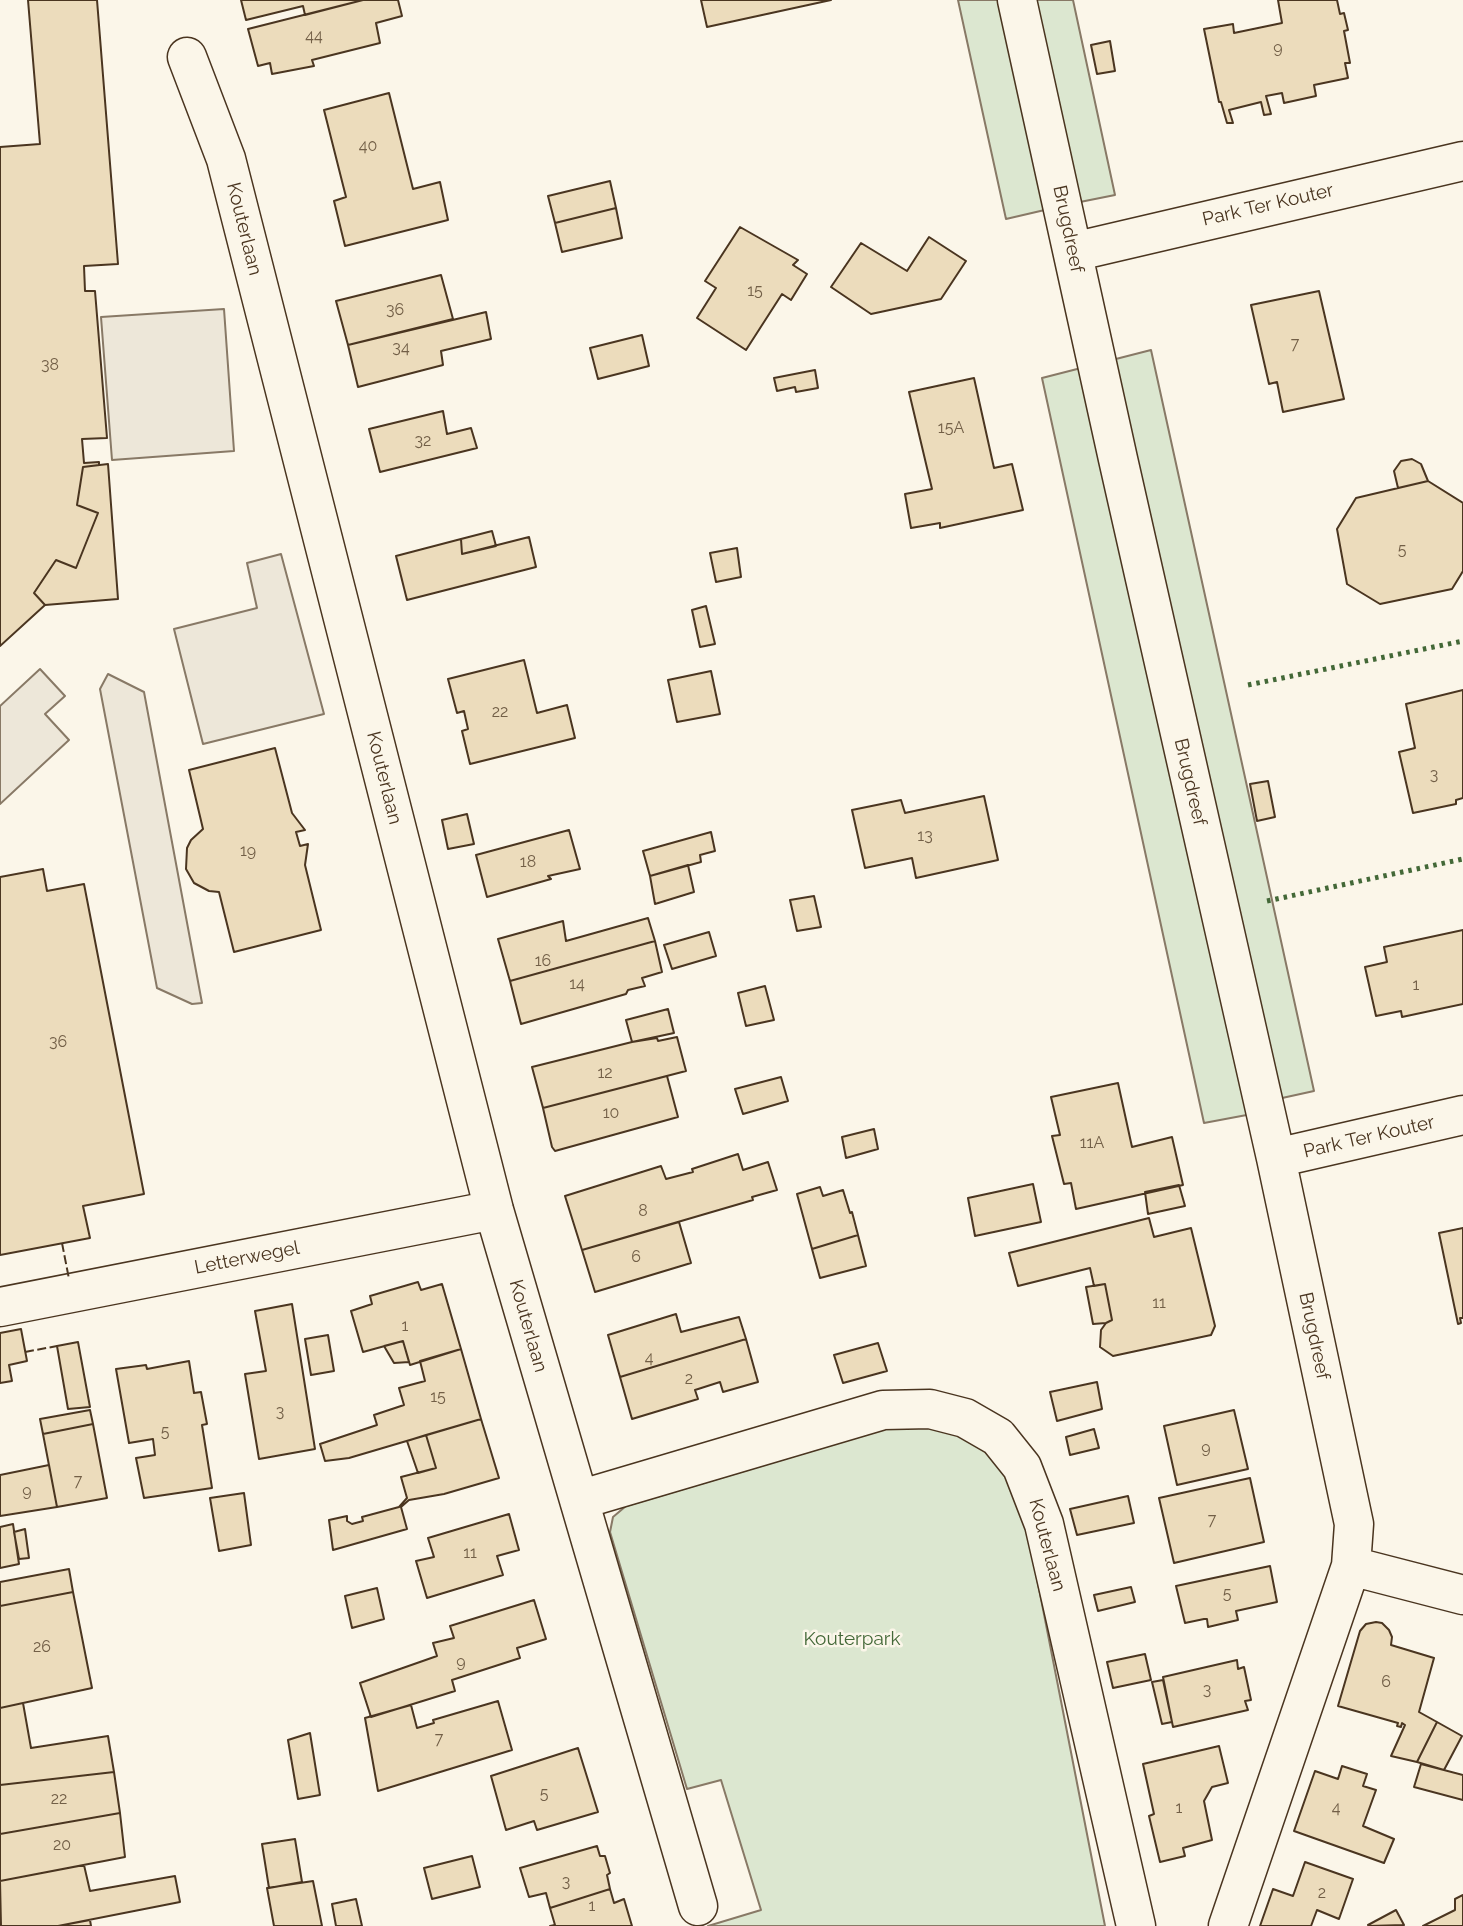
<!DOCTYPE html>
<style>
body{margin:0}
canvas{display:block;background:#fbf6e9}
</style>
<canvas width="1463" height="1926"></canvas>
<script>
const ctx = document.querySelector('canvas').getContext('2d');
ctx.lineJoin = 'round';
function paint(path, color) { ctx.fillStyle = color; ctx.fill(path, 'evenodd'); }
function stroke(path, color, width, dash) { ctx.strokeStyle = color; ctx.lineWidth = width; ctx.lineCap = dash ? 'butt' : 'round'; ctx.setLineDash(dash || []); ctx.stroke(path); }
function drawText(font, color, halo, rows, align = 'center') {
  ctx.font = font + ' Raleway,sans-serif'; ctx.lineWidth = 5; ctx.setLineDash([]); ctx.textBaseline = 'middle'; ctx.strokeStyle = halo; ctx.fillStyle = color; for (const [text, x, y, turn = 0] of rows) {
    ctx.save(); ctx.translate(x, y); ctx.rotate((+turn || 0) * Math.PI / 180); ctx.textAlign = isNaN(turn) ? turn : align; if (halo) ctx.strokeText(text, 0, 0); ctx.fillText(text, 0, 0); ctx.restore();
  }
}
const green = new Path2D(`
 M 958,0 L 1002,0 L 1049,209 L 1006,219 Z
 M 1030,0 L 1073,0 L 1115,195 L 1075,203 Z
 M 1151,350 L 1314,1091 L 1273,1100 L 1108,361 Z
 M 1085,367 L 1252,1114 L 1204,1123 L 1042,378 Z
 M 934,1427 L 974,1441 L 1002,1468 L 1024,1512 L 1105,1926 L 708,1926 L 761,1910 L 721,1780 L 687,1789 L 610,1532 L 613,1517 L 626,1506 L 885,1429 Z`);
const parking = new Path2D(`
 M 224,309 L 234,451 L 112,460 L 101,317 Z
 M 281,554 L 324,714 L 203,744 L 174,629 L 257,608 L 247,563 Z
 M 40,669 L 65,696 L 45,714 L 69,740 L 0,804 L 0,706 Z
 M 108,674 L 144,692 L 202,1003 L 192,1004 L 157,988 L 100,689 Z`);
const building = new Path2D(`
 M 28,0 L 97,0 L 118,264 L 84,266 L 85,291 L 95,291 L 107,438 L 82,439 L 84,463 L 99,462 L 99,465 L 83,467 L 77,505 L 98,513 L 76,568 L 56,560 L 34,593 L 45,605 L 0,646 L 0,147 L 40,144 Z
 M 241,0 L 363,0 L 305,15 L 303,6 L 246,20 Z
 M 363,0 L 398,0 L 402,16 L 376,23 L 380,43 L 312,60 L 314,66 L 272,74 L 270,63 L 258,66 L 248,29 Z
 M 701,0 L 831,0 L 707,27 Z
 M 1278,0 L 1337,0 L 1340,14 L 1344,13 L 1348,30 L 1344,31 L 1350,63 L 1345,63 L 1348,78 L 1314,85 L 1316,96 L 1284,103 L 1282,93 L 1266,96 L 1271,114 L 1264,115 L 1261,102 L 1229,110 L 1233,123 L 1227,123 L 1221,102 L 1219,102 L 1204,29 L 1233,24 L 1234,33 L 1282,23 Z
 M 1110,41 L 1115,71 L 1097,74 L 1091,45 Z
 M 389,93 L 413,189 L 440,182 L 448,220 L 345,246 L 334,201 L 346,197 L 324,110 Z
 M 610,181 L 616,208 L 555,223 L 548,196 Z
 M 616,208 L 622,238 L 562,252 L 555,223 Z
 M 740,227 L 798,260 L 793,265 L 807,274 L 791,300 L 782,294 L 746,350 L 697,318 L 716,288 L 705,281 Z
 M 929,237 L 966,261 L 941,299 L 871,314 L 831,287 L 861,243 L 907,271 Z
 M 441,275 L 453,319 L 348,345 L 336,301 Z
 M 1319,291 L 1344,399 L 1283,412 L 1277,382 L 1269,384 L 1251,305 Z
 M 486,312 L 491,339 L 441,351 L 443,365 L 358,387 L 348,345 Z
 M 642,335 L 649,366 L 598,379 L 590,348 Z
 M 815,370 L 818,388 L 796,392 L 795,387 L 777,391 L 774,378 Z
 M 974,378 L 994,468 L 1012,464 L 1023,510 L 940,528 L 940,523 L 911,528 L 905,494 L 932,489 L 909,392 Z
 M 443,411 L 447,434 L 471,428 L 477,448 L 380,472 L 369,429 Z
 M 1412,459 L 1421,464 L 1428,481 L 1398,488 L 1394,471 L 1401,461 Z
 M 108,464 L 118,599 L 45,605 L 34,593 L 56,560 L 76,568 L 98,513 L 77,505 L 83,467 Z
 M 1428,481 L 1463,503 L 1463,571 L 1452,589 L 1380,604 L 1347,584 L 1337,529 L 1356,498 Z
 M 492,531 L 496,546 L 462,554 L 461,539 Z
 M 529,537 L 536,567 L 407,600 L 396,556 L 461,539 L 462,554 Z
 M 737,548 L 741,577 L 716,582 L 710,553 Z
 M 706,606 L 715,644 L 700,647 L 692,610 Z
 M 524,660 L 537,713 L 567,705 L 575,738 L 470,764 L 462,731 L 468,729 L 464,711 L 457,713 L 448,679 Z
 M 711,671 L 720,714 L 677,722 L 668,680 Z
 M 1463,690 L 1463,798 L 1456,800 L 1456,804 L 1413,813 L 1399,752 L 1415,748 L 1406,704 Z
 M 275,748 L 292,813 L 305,830 L 296,832 L 300,846 L 308,844 L 305,865 L 321,930 L 234,952 L 219,892 L 209,891 L 194,883 L 186,869 L 187,848 L 191,840 L 203,829 L 189,770 Z
 M 1268,781 L 1275,817 L 1257,821 L 1250,784 Z
 M 984,796 L 998,860 L 916,878 L 912,858 L 865,868 L 852,810 L 901,800 L 905,813 Z
 M 467,814 L 474,844 L 448,849 L 442,820 Z
 M 569,830 L 580,869 L 548,876 L 551,879 L 487,897 L 476,855 Z
 M 711,832 L 715,851 L 700,855 L 701,862 L 650,876 L 643,851 Z
 M 688,865 L 694,892 L 655,904 L 650,876 Z
 M 43,869 L 47,891 L 84,884 L 144,1194 L 83,1206 L 90,1238 L 0,1255 L 0,877 Z
 M 814,896 L 821,927 L 797,931 L 790,900 Z
 M 648,918 L 655,941 L 510,981 L 498,939 L 563,921 L 566,941 Z
 M 1463,930 L 1463,1004 L 1402,1017 L 1401,1011 L 1376,1016 L 1365,967 L 1387,962 L 1384,947 Z
 M 709,932 L 716,956 L 672,969 L 664,945 Z
 M 655,941 L 662,972 L 642,978 L 645,986 L 628,990 L 626,994 L 521,1024 L 510,981 Z
 M 765,986 L 774,1020 L 746,1026 L 738,993 Z
 M 668,1009 L 674,1033 L 632,1042 L 626,1020 Z
 M 677,1037 L 686,1071 L 543,1108 L 532,1067 L 632,1042 L 657,1038 L 658,1041 Z
 M 667,1076 L 678,1117 L 555,1151 L 552,1147 L 543,1108 Z
 M 781,1077 L 788,1101 L 743,1114 L 735,1089 Z
 M 1118,1083 L 1132,1147 L 1172,1137 L 1183,1185 L 1076,1209 L 1071,1183 L 1064,1184 L 1052,1136 L 1060,1135 L 1051,1097 Z
 M 874,1129 L 878,1149 L 846,1158 L 842,1137 Z
 M 738,1154 L 743,1170 L 768,1162 L 777,1190 L 752,1197 L 753,1200 L 582,1250 L 565,1196 L 661,1166 L 666,1179 L 693,1172 L 692,1169 Z
 M 1033,1184 L 1041,1222 L 975,1236 L 968,1198 Z
 M 1179,1185 L 1185,1206 L 1148,1214 L 1145,1192 Z
 M 820,1187 L 823,1196 L 843,1190 L 850,1213 L 852,1212 L 858,1235 L 812,1249 L 797,1194 Z
 M 1149,1218 L 1154,1237 L 1191,1228 L 1215,1326 L 1211,1335 L 1113,1356 L 1100,1347 L 1101,1330 L 1106,1323 L 1112,1320 L 1105,1284 L 1094,1286 L 1090,1268 L 1018,1286 L 1009,1253 Z
 M 679,1222 L 691,1263 L 595,1292 L 582,1250 Z
 M 1463,1228 L 1463,1318 L 1460,1318 L 1461,1323 L 1458,1324 L 1439,1233 Z
 M 858,1235 L 866,1266 L 820,1278 L 812,1249 Z
 M 418,1282 L 421,1290 L 442,1284 L 461,1349 L 410,1365 L 403,1341 L 363,1352 L 351,1311 L 372,1304 L 370,1296 Z
 M 1105,1284 L 1112,1320 L 1106,1323 L 1093,1324 L 1086,1287 Z
 M 292,1304 L 315,1449 L 259,1459 L 245,1374 L 266,1371 L 255,1311 Z
 M 676,1314 L 681,1332 L 739,1317 L 746,1339 L 620,1377 L 608,1335 Z
 M 21,1329 L 27,1361 L 9,1365 L 12,1381 L 0,1383 L 0,1333 Z
 M 328,1335 L 334,1371 L 311,1375 L 305,1339 Z
 M 746,1339 L 758,1382 L 723,1392 L 720,1382 L 695,1390 L 698,1399 L 632,1419 L 620,1377 Z
 M 403,1341 L 409,1362 L 394,1363 L 384,1346 Z
 M 78,1342 L 90,1407 L 68,1409 L 57,1346 Z
 M 878,1343 L 887,1371 L 843,1383 L 834,1355 Z
 M 461,1349 L 481,1419 L 349,1458 L 325,1461 L 320,1444 L 377,1425 L 374,1415 L 404,1405 L 399,1388 L 425,1381 L 420,1361 Z
 M 189,1361 L 194,1393 L 201,1392 L 207,1424 L 202,1425 L 212,1488 L 144,1498 L 136,1458 L 155,1455 L 153,1439 L 129,1443 L 116,1369 L 146,1365 L 147,1369 Z
 M 1097,1382 L 1102,1409 L 1057,1421 L 1050,1392 Z
 M 90,1410 L 93,1424 L 43,1434 L 40,1419 Z
 M 1234,1410 L 1248,1469 L 1177,1485 L 1164,1426 Z
 M 481,1419 L 499,1478 L 444,1494 L 409,1500 L 401,1507 L 407,1529 L 333,1550 L 329,1520 L 347,1516 L 347,1521 L 352,1524 L 363,1521 L 362,1517 L 399,1507 L 407,1498 L 401,1477 L 436,1468 L 426,1435 Z
 M 93,1424 L 107,1498 L 57,1507 L 43,1434 Z
 M 1094,1429 L 1099,1448 L 1070,1455 L 1066,1437 Z
 M 426,1435 L 436,1468 L 418,1473 L 407,1441 Z
 M 49,1465 L 57,1507 L 0,1516 L 0,1475 Z
 M 1250,1478 L 1264,1542 L 1174,1563 L 1159,1498 Z
 M 244,1493 L 251,1545 L 219,1551 L 210,1498 Z
 M 1128,1496 L 1134,1523 L 1077,1535 L 1070,1509 Z
 M 509,1514 L 519,1550 L 497,1556 L 503,1575 L 427,1598 L 416,1561 L 434,1557 L 428,1538 Z
 M 13,1524 L 19,1564 L 0,1568 L 0,1527 Z
 M 25,1529 L 29,1558 L 19,1559 L 14,1532 Z
 M 1270,1566 L 1277,1602 L 1236,1611 L 1238,1620 L 1208,1627 L 1207,1619 L 1204,1619 L 1185,1623 L 1176,1586 Z
 M 69,1569 L 73,1592 L 0,1606 L 0,1582 Z
 M 1131,1587 L 1135,1602 L 1098,1611 L 1094,1595 Z
 M 377,1588 L 384,1619 L 352,1628 L 345,1596 Z
 M 73,1592 L 92,1688 L 0,1708 L 0,1606 Z
 M 534,1600 L 546,1639 L 517,1648 L 520,1658 L 452,1680 L 455,1691 L 371,1717 L 360,1683 L 437,1656 L 433,1643 L 454,1638 L 450,1626 Z
 M 1376,1622 L 1382,1623 L 1389,1630 L 1392,1637 L 1391,1645 L 1434,1658 L 1419,1712 L 1437,1722 L 1417,1762 L 1391,1756 L 1405,1725 L 1402,1723 L 1401,1727 L 1397,1726 L 1398,1723 L 1338,1706 L 1360,1631 L 1366,1624 Z
 M 1145,1654 L 1151,1680 L 1113,1688 L 1107,1662 Z
 M 1237,1660 L 1238,1669 L 1244,1667 L 1251,1700 L 1245,1701 L 1248,1710 L 1173,1727 L 1163,1677 Z
 M 1163,1680 L 1172,1722 L 1162,1724 L 1152,1682 Z
 M 498,1701 L 512,1750 L 378,1791 L 365,1718 L 411,1705 L 417,1728 L 434,1723 L 433,1720 Z
 M 23,1703 L 31,1748 L 108,1736 L 114,1772 L 0,1785 L 0,1708 Z
 M 1437,1722 L 1462,1736 L 1444,1770 L 1417,1762 Z
 M 310,1733 L 320,1795 L 298,1799 L 288,1740 Z
 M 1219,1746 L 1228,1783 L 1212,1787 L 1204,1801 L 1212,1840 L 1183,1848 L 1185,1856 L 1160,1862 L 1149,1816 L 1154,1814 L 1143,1764 Z
 M 578,1748 L 598,1812 L 537,1830 L 534,1821 L 506,1830 L 491,1776 Z
 M 1421,1764 L 1463,1775 L 1463,1800 L 1414,1787 Z
 M 1342,1766 L 1367,1774 L 1363,1786 L 1376,1790 L 1363,1826 L 1394,1839 L 1384,1863 L 1294,1831 L 1315,1771 L 1338,1779 Z
 M 114,1772 L 120,1813 L 0,1834 L 0,1785 Z
 M 120,1813 L 125,1857 L 0,1881 L 0,1834 Z
 M 295,1839 L 302,1882 L 269,1888 L 262,1844 Z
 M 597,1846 L 600,1856 L 605,1856 L 610,1873 L 607,1875 L 610,1889 L 550,1908 L 546,1893 L 529,1897 L 520,1868 Z
 M 472,1856 L 480,1887 L 432,1899 L 424,1868 Z
 M 1305,1862 L 1353,1879 L 1339,1919 L 1317,1910 L 1311,1926 L 1260,1926 L 1273,1889 L 1293,1896 Z
 M 84,1865 L 90,1891 L 175,1876 L 180,1902 L 58,1926 L 1,1926 L 0,1881 Z
 M 313,1881 L 322,1926 L 274,1926 L 267,1888 Z
 M 610,1889 L 614,1903 L 624,1899 L 632,1926 L 550,1926 L 555,1925 L 550,1908 Z
 M 1463,1895 L 1463,1926 L 1423,1926 L 1455,1910 L 1455,1899 Z
 M 356,1899 L 362,1926 L 336,1926 L 332,1904 Z
 M 1396,1910 L 1404,1925 L 1369,1926 L 1368,1925 Z
 M 90,1920 L 91,1926 L 58,1926 Z`);
const minor = new Path2D(`
 M 1017,0 L 1118,459 L 1276,1158 L 1354,1524 L 1351,1566 L 1228,1926
 M 187,57 L 226,159 L 494,1210 L 698,1906
 M 1073,252 L 1463,161
 M 1276,1158 L 1463,1115
 M 0,1307 L 494,1210
 M 579,1500 L 883,1410 L 930,1409 L 965,1418 L 998,1437 L 1022,1467 L 1044,1524 L 1136,1926
 M 1351,1566 L 1463,1595`);
const hedge = new Path2D(`
 M 1248,685 L 1463,641
 M 1267,901 L 1463,859`);
const fence = new Path2D(`
 M 62,1243 L 69,1279
 M 25,1352 L 57,1346`);
const numberNames = [
 ["44",314,36],
 ["9",1278,48],
 ["40",368,146],
 ["15",755,291],
 ["36",395,310],
 ["7",1295,344],
 ["34",401,348],
 ["38",50,365],
 ["15A",951,428],
 ["32",423,441],
 ["5",1402,550],
 ["22",500,712],
 ["3",1434,775],
 ["13",925,836],
 ["19",248,851],
 ["18",528,862],
 ["16",543,961],
 ["14",577,984],
 ["1",1416,985],
 ["36",58,1042],
 ["12",605,1073],
 ["10",611,1113],
 ["11A",1092,1143],
 ["8",643,1211],
 ["6",636,1257],
 ["11",1159,1303],
 ["1",405,1326],
 ["4",649,1358],
 ["2",689,1379],
 ["15",438,1397],
 ["3",280,1412],
 ["5",165,1432],
 ["9",1206,1448],
 ["7",78,1481],
 ["9",27,1491],
 ["7",1212,1520],
 ["11",470,1553],
 ["5",1227,1594],
 ["26",42,1647],
 ["9",461,1662],
 ["6",1386,1682],
 ["3",1207,1690],
 ["7",439,1739],
 ["5",544,1794],
 ["22",59,1799],
 ["1",1179,1808],
 ["4",1336,1808],
 ["20",62,1845],
 ["3",566,1882],
 ["2",1322,1893],
 ["1",592,1906]
];
const streetNames = [
 ["Park Ter Kouter",1268,205,-13],
 ["Kouterlaan",244,229,76],
 ["Brugdreef",1068,229,78],
 ["Kouterlaan",384,778,76],
 ["Brugdreef",1190,782,77],
 ["Park Ter Kouter",1369,1137,-13],
 ["Letterwegel",247,1258,-11],
 ["Kouterlaan",528,1326,74],
 ["Brugdreef",1314,1336,78],
 ["Kouterlaan",1047,1545,75]
];
const parkNames = [
 ["Kouterpark",852,1639]
];
paint(green, '#dce7d0');
stroke(green, '#887966', 2);
paint(parking, '#ede7d9');
stroke(parking, '#887966', 2);
paint(building, '#ecdcbc');
stroke(building, '#4a3520', 2);
stroke(minor, '#4a3520', 41);
stroke(minor, '#fbf6e9', 38);
stroke(hedge, '#436837', 5, [3.5, 5]);
stroke(fence, '#4a3520', 2, [9, 3.5]);
drawText('16px', '#725f47', null, numberNames);
drawText('19px', '#4a3520', '#fbf6e9', streetNames);
drawText('19px', '#436837', '#fbf6e9', parkNames);
</script>
